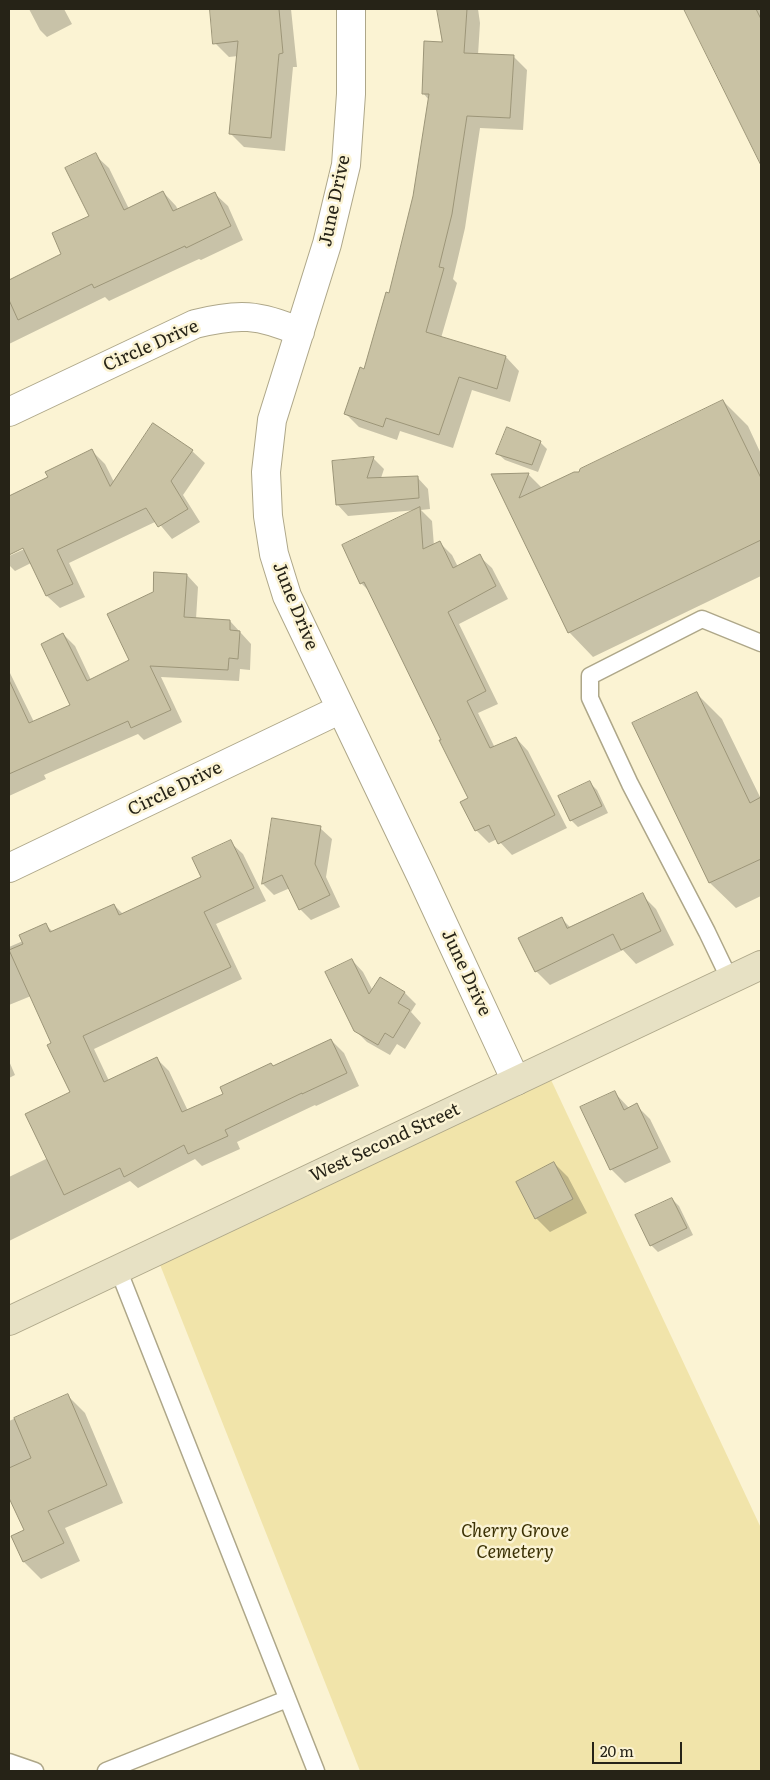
<!DOCTYPE html>
<style>
body{margin:0}
#map{position:relative;width:770px;height:1780px;overflow:hidden;background:#fbf3d3;font-family:Literata,serif}
canvas{display:block}
.frame{position:absolute;inset:0;border:10px solid #262317;pointer-events:none}
.scale{position:absolute;left:592px;top:1742px;width:90px;height:22px;box-sizing:border-box;border:2px solid #262317;border-top:0;padding-left:6px;font-size:15px;line-height:18px;white-space:nowrap;color:#262317;-webkit-text-stroke:4px #fbf3d3;paint-order:stroke}
</style>
<div id="map">
<canvas width="770" height="1780"></canvas>
<div class="frame"></div>
<div class="scale">20 m</div>
</div>
<script>
const ctx = document.querySelector('canvas').getContext('2d');
ctx.lineJoin = 'round';
function paint(path, color) { ctx.fillStyle = color; ctx.fill(path, 'evenodd'); }
function stroke(path, color, width, dash) { ctx.strokeStyle = color; ctx.lineWidth = width; ctx.lineCap = dash ? 'butt' : 'round'; ctx.setLineDash(dash || []); ctx.stroke(path); }
function drawText(font, color, halo, rows, align = 'center') {
  ctx.font = font + ' Literata,serif'; ctx.lineWidth = 5; ctx.setLineDash([]); ctx.textBaseline = 'middle'; ctx.strokeStyle = halo; ctx.fillStyle = color; for (const [text, x, y, turn = 0] of rows) {
    ctx.save(); ctx.translate(x, y); ctx.rotate((+turn || 0) * Math.PI / 180); ctx.textAlign = isNaN(turn) ? turn : align; if (halo) ctx.strokeText(text, 0, 0); ctx.fillText(text, 0, 0); ctx.restore();
  }
}
const green = new Path2D(`
 M 545,1067 L 761,1528 L 761,1771 L 360,1771 L 155,1252 Z`);
const shadow = new Path2D(`
 M 29,9 L 64,9 L 72,24 L 47,37 L 40,30 Z
 M 211,9 L 291,9 L 297,67 L 293,67 L 285,151 L 244,147 L 230,133 L 238,56 L 229,57 L 215,43 Z
 M 438,9 L 478,9 L 480,23 L 478,55 L 513,56 L 527,70 L 523,130 L 480,128 L 465,228 L 453,279 L 457,283 L 441,338 L 506,357 L 519,371 L 510,402 L 472,390 L 453,448 L 400,431 L 397,440 L 359,427 L 346,414 L 365,370 L 390,295 L 415,196 L 429,100 L 423,93 L 444,43 Z
 M 686,9 L 761,9 L 761,162 Z
 M 95,155 L 109,168 L 129,209 L 163,192 L 176,206 L 178,210 L 214,193 L 228,206 L 243,240 L 201,260 L 199,259 L 175,270 L 109,301 L 105,297 L 9,344 L 9,281 L 63,255 L 91,217 Z
 M 723,401 L 748,426 L 761,454 L 761,576 L 593,657 L 569,632 L 493,475 L 528,474 L 542,488 L 580,473 Z
 M 540,442 L 547,449 L 538,472 L 505,460 L 498,454 Z
 M 92,451 L 105,464 L 114,482 L 192,451 L 205,463 L 183,495 L 200,522 L 172,539 L 157,521 L 69,563 L 85,597 L 60,608 L 47,596 L 31,563 L 15,571 L 9,565 L 9,556 L 29,547 L 28,545 L 9,554 L 9,497 L 50,478 Z
 M 373,458 L 384,469 L 381,478 L 417,477 L 428,489 L 430,509 L 421,510 L 432,521 L 434,546 L 440,543 L 452,555 L 458,567 L 479,556 L 492,568 L 508,599 L 459,624 L 498,704 L 478,713 L 495,748 L 516,738 L 528,751 L 567,828 L 512,855 L 497,839 L 489,843 L 476,830 L 462,802 L 469,798 L 369,591 L 361,583 L 417,510 L 348,516 L 337,504 Z
 M 187,575 L 198,587 L 196,619 L 230,621 L 251,644 L 250,670 L 240,669 L 239,681 L 161,677 L 182,722 L 144,740 L 138,734 L 44,775 L 46,779 L 9,796 L 9,671 L 34,722 L 72,705 L 63,634 L 75,646 L 91,680 L 131,661 Z
 M 697,694 L 722,719 L 761,799 L 761,896 L 736,908 L 710,883 L 634,724 Z
 M 590,783 L 597,790 L 608,813 L 578,827 L 571,820 Z
 M 274,820 L 320,828 L 332,839 L 326,877 L 340,907 L 311,920 L 300,909 L 290,888 L 274,895 L 263,884 Z
 M 230,842 L 243,854 L 266,901 L 216,924 L 242,979 L 94,1049 L 109,1081 L 157,1059 L 169,1071 L 188,1111 L 225,1094 L 273,1067 L 331,1040 L 344,1053 L 359,1086 L 316,1106 L 315,1105 L 237,1142 L 240,1149 L 202,1166 L 195,1159 L 138,1188 L 130,1181 L 9,1241 L 9,1177 L 48,1158 L 71,1092 L 53,1043 L 31,996 L 9,1005 L 9,947 L 23,941 L 46,925 L 53,932 L 114,905 L 123,914 L 203,878 Z
 M 642,895 L 656,909 L 674,945 L 636,964 L 623,950 L 550,985 L 536,971 L 561,918 L 571,928 Z
 M 352,960 L 363,972 L 373,991 L 405,993 L 416,1004 L 411,1012 L 421,1023 L 405,1049 L 397,1044 L 390,1055 L 367,1042 L 355,1030 Z
 M 9,1061 L 15,1075 L 9,1078 Z
 M 614,1092 L 629,1108 L 636,1105 L 650,1119 L 671,1162 L 625,1183 L 611,1169 Z
 M 554,1163 L 568,1177 L 587,1213 L 550,1232 L 536,1218 Z
 M 672,1199 L 679,1206 L 693,1235 L 658,1252 L 651,1245 Z
 M 68,1396 L 85,1413 L 123,1503 L 65,1528 L 80,1561 L 41,1579 L 24,1562 L 25,1531 L 9,1495 L 9,1421 Z`);
const building = new Path2D(`
 M 210,9 L 279,9 L 283,53 L 279,54 L 271,138 L 229,134 L 238,41 L 213,44 Z
 M 437,9 L 467,9 L 464,53 L 514,55 L 510,118 L 467,116 L 452,214 L 439,267 L 444,268 L 426,332 L 506,356 L 497,389 L 459,377 L 439,435 L 386,418 L 383,427 L 344,414 L 360,367 L 364,369 L 386,292 L 389,293 L 413,196 L 429,94 L 422,94 L 424,41 L 442,42 Z
 M 684,9 L 756,9 L 761,19 L 761,165 Z
 M 96,153 L 124,210 L 163,191 L 173,211 L 215,192 L 231,226 L 186,248 L 185,246 L 161,257 L 94,288 L 92,284 L 18,320 L 9,300 L 9,280 L 61,254 L 52,233 L 89,216 L 65,168 Z
 M 723,400 L 761,478 L 761,540 L 568,633 L 491,474 L 529,473 L 519,498 L 574,472 L 579,472 L 580,469 Z
 M 153,423 L 193,450 L 171,481 L 188,509 L 158,527 L 146,508 L 57,550 L 73,584 L 46,596 L 23,548 L 9,555 L 9,496 L 48,477 L 45,472 L 92,449 L 110,486 Z
 M 507,427 L 541,441 L 532,465 L 496,454 Z
 M 374,457 L 367,478 L 418,476 L 419,498 L 336,505 L 332,461 Z
 M 420,507 L 423,549 L 440,541 L 453,568 L 480,554 L 496,586 L 448,612 L 486,691 L 467,701 L 490,748 L 516,737 L 555,815 L 498,844 L 489,825 L 475,831 L 460,802 L 468,798 L 439,740 L 441,740 L 364,582 L 360,584 L 342,545 Z
 M 154,572 L 187,574 L 184,617 L 230,620 L 230,630 L 240,631 L 238,659 L 229,658 L 228,670 L 150,666 L 171,710 L 131,728 L 128,721 L 9,774 L 9,680 L 29,723 L 70,705 L 41,644 L 63,633 L 87,681 L 129,660 L 107,614 L 153,592 Z
 M 697,692 L 750,803 L 761,797 L 761,859 L 709,883 L 632,723 Z
 M 590,781 L 602,806 L 570,821 L 558,796 Z
 M 272,818 L 321,826 L 315,864 L 330,895 L 299,910 L 282,875 L 262,884 Z
 M 231,840 L 254,888 L 204,912 L 231,967 L 83,1036 L 104,1082 L 157,1057 L 182,1112 L 223,1094 L 220,1087 L 271,1063 L 273,1066 L 331,1039 L 347,1073 L 302,1094 L 302,1093 L 225,1130 L 228,1136 L 188,1154 L 184,1145 L 124,1177 L 120,1168 L 64,1195 L 25,1114 L 70,1092 L 47,1045 L 51,1043 L 9,950 L 23,944 L 19,935 L 46,923 L 50,932 L 114,904 L 119,915 L 201,877 L 192,858 Z
 M 643,893 L 661,931 L 621,950 L 613,934 L 535,972 L 518,938 L 562,917 L 567,928 Z
 M 352,959 L 369,994 L 380,977 L 405,992 L 398,1003 L 410,1010 L 393,1038 L 385,1033 L 378,1045 L 354,1031 L 325,972 Z
 M 615,1091 L 624,1110 L 637,1103 L 658,1148 L 610,1170 L 580,1107 Z
 M 554,1162 L 573,1199 L 535,1219 L 516,1182 Z
 M 672,1198 L 687,1228 L 650,1246 L 635,1215 Z
 M 68,1394 L 107,1485 L 48,1511 L 64,1543 L 23,1562 L 11,1536 L 24,1530 L 9,1498 L 9,1468 L 31,1458 L 14,1418 Z`);
const lane = new Path2D(`
 M 730,980 L 707,932 L 630,784 L 590,698 L 590,676 L 702,619 L 761,643
 M 118,1269 L 316,1771
 M 9,1762 L 35,1771
 M 106,1771 L 287,1699`);
const street = new Path2D(`
 M 351,9 L 351,94 L 346,165 L 327,244 L 272,420 L 266,472 L 268,516 L 274,554 L 287,596 L 421,876 L 516,1081
 M 9,412 L 195,324 C 238,313 259,314 300,332
 M 9,868 L 341,709`);
const secondary = new Path2D(`
 M 9,1321 L 761,965`);
const streetNames = [
 ["June Drive",335,201,-78],
 ["Circle Drive",151,346,-24],
 ["June Drive",295,606,68],
 ["Circle Drive",175,789,-26],
 ["June Drive",466,973,65],
 ["West Second Street",385,1143,-25]
];
const parkNames = [
 ["Cherry Grove",515,1532],
 ["Cemetery",515,1553]
];
paint(green, '#f1e4aa');
paint(shadow, '#0003');
paint(building, '#c9c2a4');
stroke(building, '#9c9578', 1);
stroke(lane, '#aea789', 19);
stroke(street, '#aea789', 30);
stroke(secondary, '#aea789', 30);
stroke(lane, '#fff', 16);
stroke(street, '#fff', 28);
stroke(secondary, '#e7e1c4', 28);
drawText('18px', '#262317', '#fbf3d3', streetNames);
drawText('italic 18px', '#3c3205', '#fbf3d3', parkNames);
</script>
